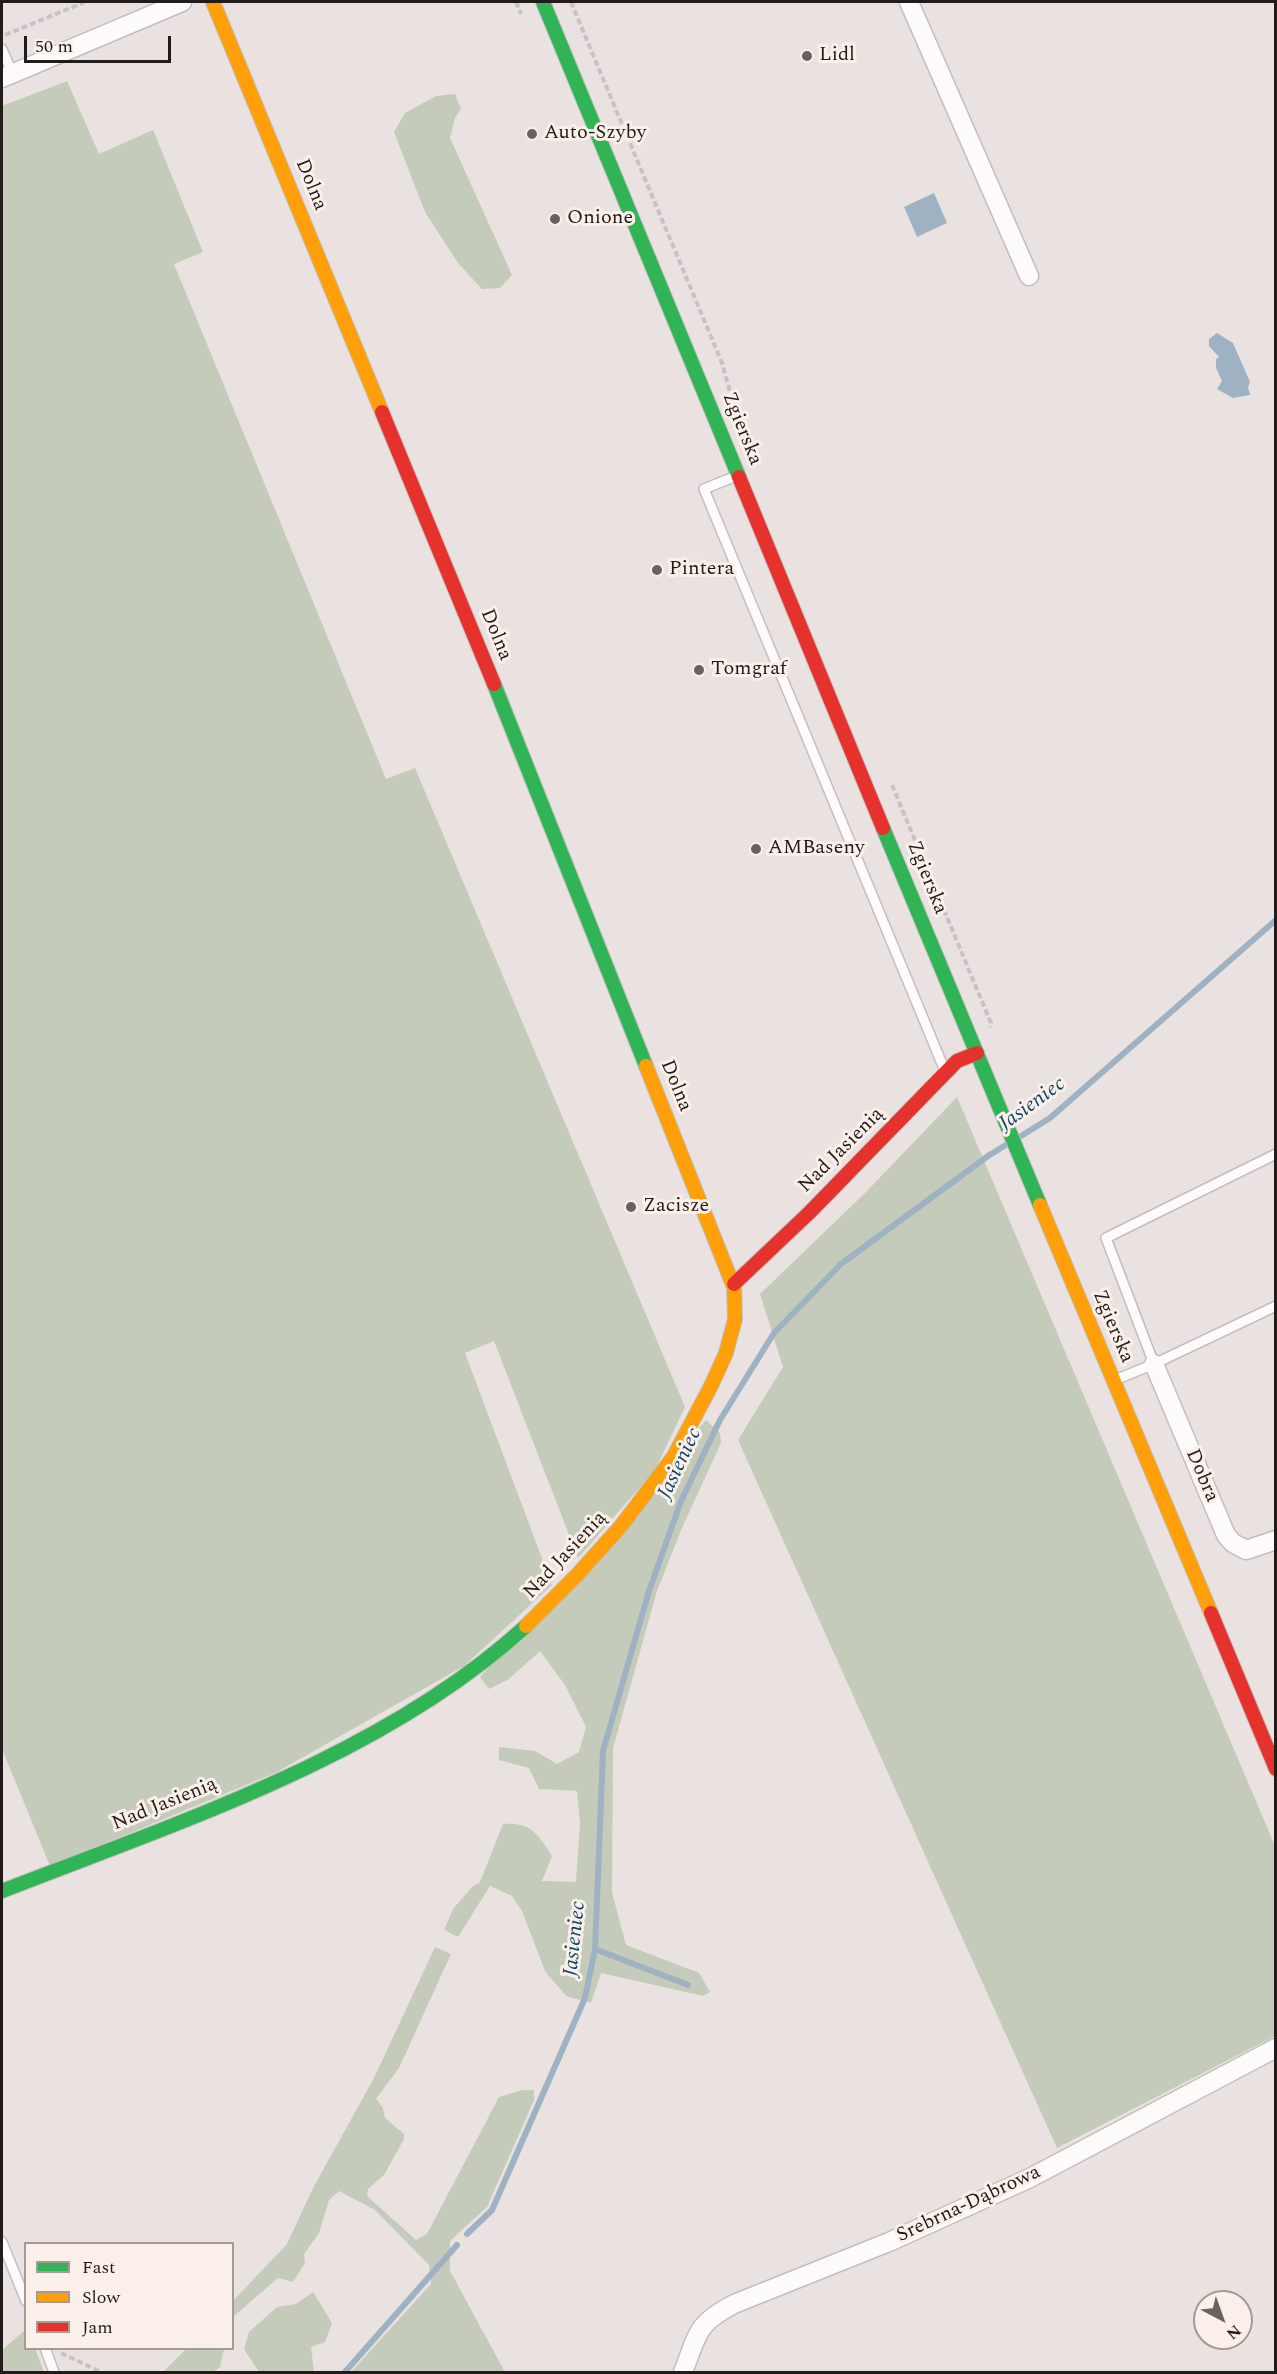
<!DOCTYPE html>
<meta charset="utf-8">
<style>
body{margin:0}
#map{position:relative;width:1277px;height:2374px;overflow:hidden;background:#e9e2e0;font-family:Spectral,serif}
canvas{display:block}
.frame{position:absolute;inset:0;border:3px solid #211c1a;pointer-events:none}
.legend{position:absolute;left:24px;top:2242px;width:210px;height:108px;box-sizing:border-box;background:#fbefe9;border:2px solid #a49b96;margin:0;padding:8px 10px;list-style:none;font-size:18px;color:#211c1a}
.legend li{display:flex;align-items:center;gap:12px;height:30px}
.legend b{width:30px;border:2px solid #a49b96}
.north{position:absolute;left:1193px;top:2290px;width:60px;height:60px;box-sizing:border-box;background:#fbefe9;border:2px solid #a49b96;border-radius:50%;rotate:139deg;font-size:16px;font-weight:700;line-height:24px;text-align:center;color:#211c1a}
.north::after{content:'';display:block;margin:auto;width:21px;height:27px;background:#67615f;clip-path:polygon(50% 0,100% 100%,50% 72%,0 100%)}
.scale{position:absolute;left:24px;top:36px;width:147px;height:27px;box-sizing:border-box;border:3px solid #211c1a;border-top:0;padding-left:8px;font-size:18px;line-height:21px;white-space:nowrap;color:#211c1a;-webkit-text-stroke:4px #fbefe9;paint-order:stroke}
</style>
<div id="map">
<canvas width="1277" height="2374"></canvas>
<div class="frame"></div>
<ul class="legend">
<li><b style="height:8px;background:#30b455"></b>Fast</li>
<li><b style="height:8px;background:#ff9f0a"></b>Slow</li>
<li><b style="height:8px;background:#e5322d"></b>Jam</li>
</ul>
<div class="north">N</div>
<div class="scale">50 m</div>
</div>
<script>
const ctx = document.querySelector('canvas').getContext('2d');
ctx.lineJoin = 'round';
function paint(path, color) { ctx.fillStyle = color; ctx.fill(path, 'evenodd'); }
function stroke(path, color, width, dash) { ctx.strokeStyle = color; ctx.lineWidth = width; ctx.lineCap = dash ? 'butt' : 'round'; ctx.setLineDash(dash || []); ctx.stroke(path); }
function drawText(font, color, halo, rows, align = 'center') {
  ctx.font = font + ' Spectral,serif'; ctx.lineWidth = 6; ctx.setLineDash([]); ctx.textBaseline = 'middle'; ctx.strokeStyle = halo; ctx.fillStyle = color; for (const [text, x, y, turn = 0] of rows) {
    ctx.save(); ctx.translate(x, y); ctx.rotate((+turn || 0) * Math.PI / 180); ctx.textAlign = isNaN(turn) ? turn : align; if (halo) ctx.strokeText(text, 0, 0); ctx.fillText(text, 0, 0); ctx.restore();
  }
}
const green = new Path2D(`
 M 67,81 L 99,154 L 153,130 L 203,252 L 174,264 L 386,779 L 415,768 L 685,1407 L 655,1470 L 578,1558 L 494,1341 L 465,1353 L 552,1585 L 464,1666 L 275,1773 L 50,1866 L 2,1749 L 2,106 Z
 M 455,94 L 461,109 L 455,118 L 450,138 L 512,275 L 500,288 L 482,289 L 458,263 L 425,212 L 394,132 L 405,113 L 436,96 Z
 M 957,1097 L 1275,1846 L 1275,2036 L 1057,2148 L 738,1440 L 783,1367 L 760,1294 L 865,1193 Z
 M 706,1420 L 720,1433 L 721,1443 L 681,1530 L 657,1591 L 613,1748 L 612,1892 L 626,1945 L 699,1973 L 710,1992 L 703,1996 L 601,1973 L 591,2003 L 566,1996 L 545,1971 L 522,1911 L 512,1896 L 490,1886 L 458,1937 L 444,1930 L 453,1909 L 472,1887 L 480,1882 L 503,1824 C 531,1822 538,1834 552,1856 L 542,1881 L 576,1882 L 580,1823 L 577,1791 L 539,1789 L 529,1768 L 499,1760 L 499,1747 L 535,1751 L 557,1764 L 579,1752 L 586,1727 L 565,1685 L 540,1651 L 509,1679 L 489,1689 L 480,1677 Z
 M 435,1947 L 451,1954 L 399,2068 L 376,2099 L 383,2108 L 385,2118 L 404,2134 L 404,2139 L 384,2175 L 368,2189 L 367,2196 L 416,2240 L 427,2234 L 499,2097 L 523,2090 L 534,2090 L 534,2100 L 487,2207 L 450,2241 L 450,2271 L 505,2372 L 351,2372 L 431,2284 L 429,2265 L 375,2210 L 339,2191 L 329,2200 L 319,2233 L 304,2254 L 305,2263 L 293,2282 L 278,2278 L 233,2317 L 233,2301 L 287,2244 L 313,2188 L 374,2078 Z
 M 313,2292 L 332,2323 L 325,2342 L 311,2347 L 314,2372 L 259,2372 L 244,2349 L 249,2332 L 277,2307 L 296,2304 Z
 M 25,2330 L 26,2348 L 35,2349 L 44,2372 L 2,2372 L 2,2350 Z
 M 186,2349 L 224,2349 L 220,2367 L 213,2372 L 163,2372 Z`);
const water = new Path2D(`
 M 934,193 L 947,223 L 917,237 L 904,207 Z
 M 1217,333 L 1233,343 L 1250,382 L 1248,387 L 1250,395 L 1233,398 L 1217,389 L 1222,381 L 1216,368 L 1216,359 L 1219,357 L 1209,346 L 1209,339 Z`);
const stream = new Path2D(`
 M 1018,1138 L 1050,1118 L 1276,920
 M 595,1949 L 688,1985
 M 467,2234 L 492,2210 L 585,1998 L 595,1949 L 603,1751 L 649,1591 L 681,1501 L 720,1420 L 774,1333 L 841,1264 L 988,1156 L 1009,1143
 M 345,2372 L 457,2245`);
const path = new Path2D(`
 M 516,2 L 521,14
 M 571,2 L 722,363 L 731,395
 M 5,35 L 85,2
 M 892,785 L 991,1023 L 990,1027
 M 61,2353 L 101,2372`);
const lane = new Path2D(`
 M 2,49 L 12,73
 M 736,476 L 704,489 L 945,1071
 M 1154,1364 L 1276,1306
 M 1115,1380 L 1154,1364 L 1106,1238 L 1276,1154
 M 2,2242 L 26,2301
 M 45,2348 L 54,2372`);
const street = new Path2D(`
 M 909,2 L 1029,276
 M 2,78 L 182,2
 M 1154,1364 L 1226,1535 L 1233,1543 L 1246,1550 L 1276,1540
 M 683,2372 C 698,2335 695,2324 734,2304 L 889,2242 L 1030,2178 L 1276,2048`);
const fast = new Path2D(`
 M 543,2 L 739,477
 M 494,684 L 646,1066
 M 883,828 L 1040,1205
 M 2,1891 C 179,1822 384,1756 526,1626`);
const slow = new Path2D(`
 M 213,2 L 382,412
 M 646,1066 L 733,1285
 M 1040,1205 L 1211,1613
 M 526,1626 L 577,1575 L 621,1526 L 674,1456 L 711,1386 L 726,1353 L 735,1319 L 734,1284`);
const jam = new Path2D(`
 M 382,412 L 494,684
 M 739,477 L 883,828
 M 734,1284 L 810,1212 L 957,1061 L 977,1053
 M 1211,1613 L 1276,1769`);
const markers = [
 [807,56,6,"#67615f"],
 [532,134,6,"#67615f"],
 [555,219,6,"#67615f"],
 [657,570,6,"#67615f"],
 [699,670,6,"#67615f"],
 [756,849,6,"#67615f"],
 [631,1207,6,"#67615f"]
];
const poiNames = [
 ["Lidl",819,56],
 ["Auto-Szyby",544,134],
 ["Onione",567,219],
 ["Pintera",669,570],
 ["Tomgraf",711,670],
 ["AMBaseny",768,849],
 ["Zacisze",643,1207]
];
const streetNames = [
 ["Dolna",310,185,68],
 ["Zgierska",741,429,68],
 ["Dolna",495,635,68],
 ["Zgierska",926,878,68],
 ["Dolna",675,1086,68],
 ["Nad Jasienią",842,1151,-45],
 ["Zgierska",1112,1327,67],
 ["Dobra",1201,1476,67],
 ["Nad Jasienią",566,1556,-47],
 ["Nad Jasienią",165,1805,-22],
 ["Srebrna-Dąbrowa",969,2205,-25]
];
const waterNames = [
 ["Jasieniec",1033,1105,-36],
 ["Jasieniec",681,1464,-65],
 ["Jasieniec",576,1939,-84]
];
paint(green, '#c5cbbb');
paint(water, '#9eb2c3');
stroke(stream, '#9eb2c3', 6);
stroke(lane, '#c3bebc', 12);
stroke(street, '#c3bebc', 21);
stroke(fast, '#c3bebc', 16);
stroke(slow, '#c3bebc', 16);
stroke(jam, '#c3bebc', 16);
stroke(path, '#c6c4c2', 4, [6, 3]);
stroke(lane, '#fcfbfa', 9);
stroke(street, '#fcfbfa', 18);
stroke(fast, '#30b455', 14);
stroke(slow, '#ff9f0a', 14);
stroke(jam, '#e5322d', 14);
for (const [x, y, r, color] of markers) { const dot = new Path2D(); dot.arc(x, y, r, 0, 2 * Math.PI); ctx.fillStyle = color; ctx.fill(dot); stroke(dot, '#fbefe9', 2); }
drawText('20px', '#211c1a', '#fbefe9', poiNames, 'left');
drawText('20px', '#211c1a', '#fbefe9', streetNames);
drawText('italic 21px', '#0b4365', '#fbefe9', waterNames);
</script>
